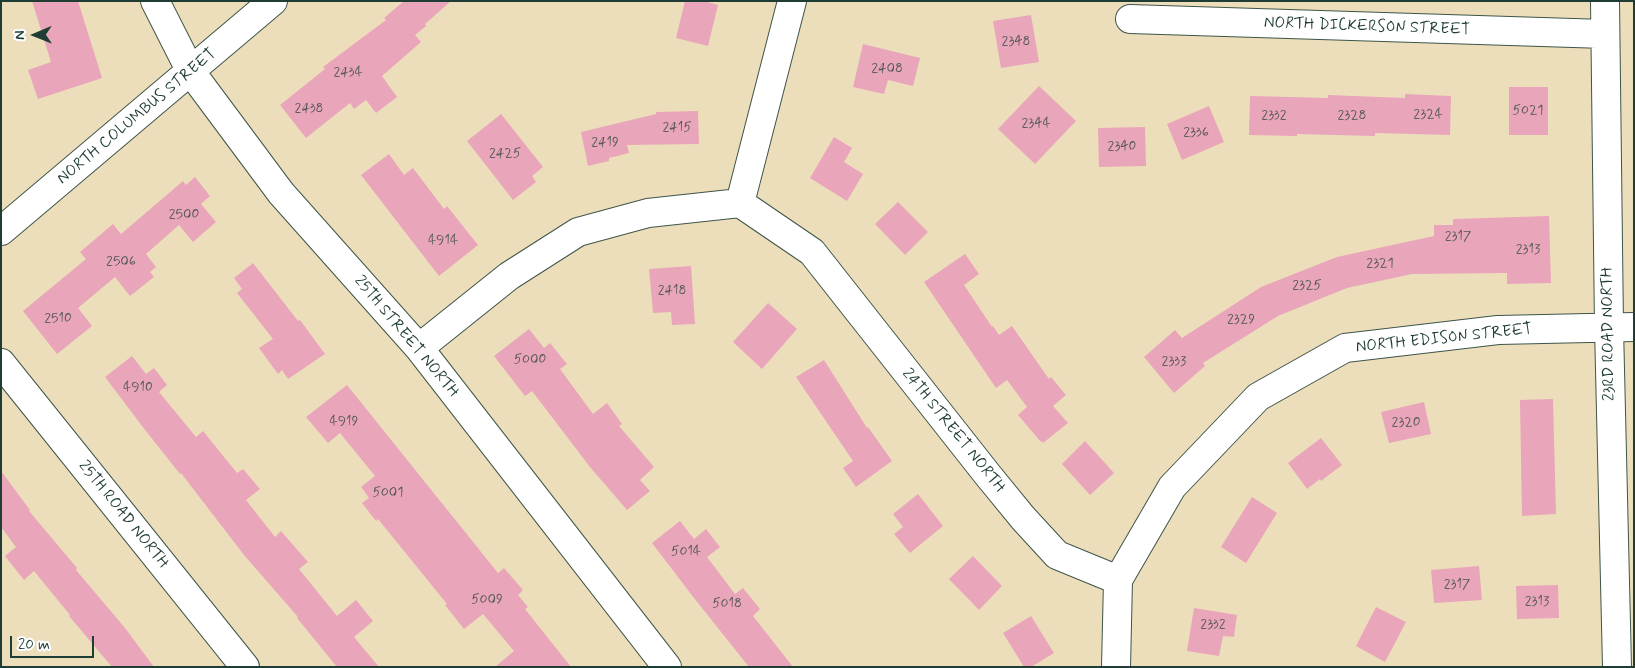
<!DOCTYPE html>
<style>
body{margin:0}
#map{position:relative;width:1635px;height:668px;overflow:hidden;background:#eddebb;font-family:Mynerve,sans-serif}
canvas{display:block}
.frame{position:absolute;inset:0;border:2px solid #1f3d34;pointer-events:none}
.north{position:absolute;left:10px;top:10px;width:50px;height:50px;-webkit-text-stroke:4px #fff;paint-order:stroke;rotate:269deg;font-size:14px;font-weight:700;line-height:20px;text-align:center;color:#1f3d34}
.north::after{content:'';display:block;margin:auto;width:18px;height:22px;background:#1f3d34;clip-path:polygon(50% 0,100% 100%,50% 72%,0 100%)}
.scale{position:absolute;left:10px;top:636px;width:84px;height:22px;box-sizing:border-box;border:2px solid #1f3d34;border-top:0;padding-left:6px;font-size:15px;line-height:18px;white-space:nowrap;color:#1f3d34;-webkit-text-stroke:4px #fff;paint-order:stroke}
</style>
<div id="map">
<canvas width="1635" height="668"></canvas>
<div class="frame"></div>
<div class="north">N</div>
<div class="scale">20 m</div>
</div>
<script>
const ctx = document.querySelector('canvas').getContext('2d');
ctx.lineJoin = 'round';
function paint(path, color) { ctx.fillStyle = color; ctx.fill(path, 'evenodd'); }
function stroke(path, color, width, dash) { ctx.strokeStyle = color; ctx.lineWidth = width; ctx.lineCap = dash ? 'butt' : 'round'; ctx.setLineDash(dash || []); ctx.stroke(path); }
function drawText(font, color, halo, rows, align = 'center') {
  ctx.font = font + ' Mynerve,sans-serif'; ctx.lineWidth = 5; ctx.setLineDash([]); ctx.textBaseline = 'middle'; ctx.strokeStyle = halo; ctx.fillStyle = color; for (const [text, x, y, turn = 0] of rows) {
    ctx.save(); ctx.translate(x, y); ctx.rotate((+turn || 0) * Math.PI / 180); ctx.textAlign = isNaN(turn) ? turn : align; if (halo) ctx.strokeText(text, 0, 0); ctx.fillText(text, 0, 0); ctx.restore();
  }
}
const building = new Path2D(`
 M 32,1 L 78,1 L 102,78 L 38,99 L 28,70 L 51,62 Z
 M 404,1 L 451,1 L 425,24 L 426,26 L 415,35 L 421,42 L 382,76 L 397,97 L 376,113 L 366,100 L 354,109 L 350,103 L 306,138 L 280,105 L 325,69 L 323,67 L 386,20 L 384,18 Z
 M 685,1 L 704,1 L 718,5 L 708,46 L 676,38 Z
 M 1031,15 L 1039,62 L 1001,68 L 993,21 Z
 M 863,44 L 920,58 L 913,86 L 888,80 L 884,94 L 853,87 Z
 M 1039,86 L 1076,121 L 1035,164 L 998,129 Z
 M 1509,87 L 1548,87 L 1548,135 L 1509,135 Z
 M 1405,94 L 1451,96 L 1450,135 L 1375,133 L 1375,136 L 1297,134 L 1297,136 L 1249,135 L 1250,96 L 1328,98 L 1328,95 L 1405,98 Z
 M 1209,106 L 1224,142 L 1182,160 L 1167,124 Z
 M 698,111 L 699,144 L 627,145 L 629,153 L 609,158 L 609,161 L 588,166 L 581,132 L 656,114 L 656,112 Z
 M 501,114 L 543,167 L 532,176 L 536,182 L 513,200 L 467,141 Z
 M 1145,127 L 1146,166 L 1099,167 L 1098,128 Z
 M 834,137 L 852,148 L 844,162 L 863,174 L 847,201 L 810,178 Z
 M 389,154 L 404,175 L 413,168 L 444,209 L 447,206 L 478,245 L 439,276 L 361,175 Z
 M 195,177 L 210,196 L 201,204 L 216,222 L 193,242 L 179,225 L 146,254 L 156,267 L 150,272 L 154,277 L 130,296 L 115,277 L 78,308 L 92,326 L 57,354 L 23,311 L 86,259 L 80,252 L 113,224 L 121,234 L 183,181 L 186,185 Z
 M 898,202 L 928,232 L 905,255 L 875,224 Z
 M 1549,216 L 1551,283 L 1507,284 L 1507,273 L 1412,274 L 1347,288 L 1278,316 L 1203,363 L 1205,366 L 1174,393 L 1144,357 L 1175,330 L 1182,338 L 1261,287 L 1337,257 L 1434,236 L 1434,225 L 1453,225 L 1453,219 Z
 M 965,254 L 979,274 L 964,285 L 992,327 L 993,326 L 999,335 L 1012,326 L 1049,379 L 1051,377 L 1066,395 L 1053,406 L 1068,423 L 1043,443 L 1042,441 L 1041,442 L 1018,415 L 1027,407 L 1007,380 L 996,388 L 924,282 Z
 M 253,263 L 298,321 L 300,320 L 325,354 L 288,379 L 282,370 L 278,374 L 259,348 L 273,339 L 237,293 L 242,289 L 234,278 Z
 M 691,266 L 695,324 L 672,325 L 671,312 L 653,313 L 649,269 Z
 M 768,303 L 797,329 L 762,369 L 733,342 Z
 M 529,329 L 544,348 L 550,343 L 567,364 L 560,369 L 593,414 L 607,403 L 622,424 L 619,426 L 654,467 L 640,480 L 650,491 L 627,510 L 590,467 L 532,391 L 525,396 L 494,356 Z
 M 132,356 L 146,374 L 154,368 L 167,385 L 159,392 L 196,437 L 203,431 L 237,473 L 243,469 L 260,489 L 246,500 L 275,537 L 281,531 L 308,562 L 299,569 L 337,616 L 356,600 L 373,621 L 354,637 L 379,667 L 337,667 L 297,618 L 298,617 L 244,555 L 181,473 L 180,474 L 142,426 L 105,377 Z
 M 824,360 L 867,428 L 868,427 L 892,461 L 856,487 L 843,468 L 853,461 L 796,377 Z
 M 347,385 L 498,573 L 504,568 L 523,590 L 518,595 L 528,607 L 525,609 L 571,667 L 495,667 L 514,651 L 483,614 L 464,629 L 445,605 L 447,604 L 378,519 L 376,521 L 362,503 L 369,498 L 361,487 L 375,476 L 340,433 L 328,443 L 306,417 Z
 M 1553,399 L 1556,514 L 1522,516 L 1520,400 Z
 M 1424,402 L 1431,434 L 1389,443 L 1381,412 Z
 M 1321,438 L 1342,465 L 1321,481 L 1320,479 L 1307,489 L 1288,463 Z
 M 1085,441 L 1114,473 L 1090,495 L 1062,464 Z
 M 1,471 L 30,510 L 29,511 L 77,568 L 76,570 L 125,628 L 154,667 L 112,667 L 69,616 L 70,615 L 34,571 L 24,580 L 5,556 L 16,547 L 1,527 Z
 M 918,494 L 943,526 L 910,553 L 894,534 L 903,527 L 893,514 Z
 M 1252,497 L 1277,513 L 1246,563 L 1221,547 Z
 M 680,521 L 694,539 L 706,529 L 720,547 L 707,557 L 735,594 L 743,588 L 760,609 L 753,616 L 793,667 L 749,667 L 694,598 L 652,543 Z
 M 973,556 L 1002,586 L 979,610 L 949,579 Z
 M 1479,566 L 1482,600 L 1434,603 L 1431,570 Z
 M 1558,585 L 1559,618 L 1517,619 L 1516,586 Z
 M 1376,607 L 1406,622 L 1385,662 L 1356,646 Z
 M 1194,608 L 1237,615 L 1234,637 L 1223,636 L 1219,656 L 1187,651 Z
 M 1031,616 L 1054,653 L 1031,667 L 1024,667 L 1003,633 Z`);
const minor = new Path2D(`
 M 155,1 L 191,72 L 281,193 L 419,348 L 667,667
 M 1605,1 L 1609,327 L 1617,667
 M 1130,19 L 1605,34
 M 740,203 L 812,252 L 987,474 L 1023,518 L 1057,555 L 1118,580
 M 740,203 L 792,1
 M 1,231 L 273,1
 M 419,348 L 509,276 L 578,232 L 648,213 L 740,203
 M 1,363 L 245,667
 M 1116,667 L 1118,580 L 1172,487 L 1258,397 L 1345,348 L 1498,330 L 1634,327`);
const numberNames = [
 ["2348",1016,42],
 ["2408",887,69],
 ["2434",348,73],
 ["2438",309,109],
 ["5021",1528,111],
 ["2324",1428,115],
 ["2332",1274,116],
 ["2328",1352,116],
 ["2344",1036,124],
 ["2415",677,128],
 ["2336",1196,133],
 ["2419",605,143],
 ["2340",1122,147],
 ["2425",505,154],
 ["2500",184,215],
 ["2317",1458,237],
 ["4914",443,241],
 ["2313",1528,250],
 ["2506",121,262],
 ["2321",1380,264],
 ["2325",1307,286],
 ["2418",672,291],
 ["2510",58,319],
 ["2329",1241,320],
 ["5000",530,360],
 ["2333",1174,362],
 ["4910",138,388],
 ["4919",344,422],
 ["2320",1406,423],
 ["5001",388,493],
 ["5014",686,552],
 ["2317",1457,585],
 ["5009",487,600],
 ["2313",1537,602],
 ["5018",727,604],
 ["2332",1213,625]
];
const streetNames = [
 ["NORTH DICKERSON STREET",1367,27,2],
 ["NORTH COLUMBUS STREET",137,117,-40],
 ["23RD ROAD NORTH",1609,334,-91],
 ["25TH STREET NORTH",406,337,50],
 ["NORTH EDISON STREET",1444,339,-6],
 ["24TH STREET NORTH",953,431,51],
 ["25TH ROAD NORTH",123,515,51]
];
paint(building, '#e9a5ba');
stroke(minor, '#3e5548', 30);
stroke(minor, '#fff', 28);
drawText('14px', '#525756', null, numberNames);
drawText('16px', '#1f3d34', '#fff', streetNames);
</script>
